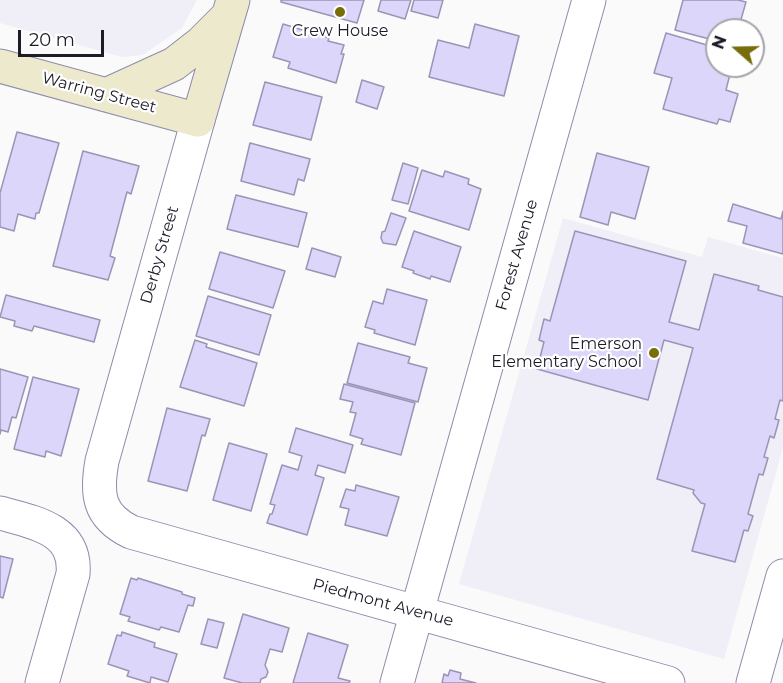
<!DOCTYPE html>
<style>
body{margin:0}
#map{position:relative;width:783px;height:683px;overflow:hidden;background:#fafafa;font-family:Montserrat,sans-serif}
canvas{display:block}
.north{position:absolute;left:705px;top:18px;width:60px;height:60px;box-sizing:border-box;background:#fff;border:2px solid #a5a4a9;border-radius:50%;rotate:290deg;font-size:16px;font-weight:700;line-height:24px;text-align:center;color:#1d1b28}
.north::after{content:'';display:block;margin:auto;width:21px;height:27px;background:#776d09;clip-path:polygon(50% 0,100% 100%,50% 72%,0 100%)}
.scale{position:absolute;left:18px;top:30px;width:86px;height:27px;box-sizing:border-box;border:3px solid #1d1b28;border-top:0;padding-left:8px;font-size:18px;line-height:21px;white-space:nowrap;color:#1d1b28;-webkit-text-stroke:4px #fff;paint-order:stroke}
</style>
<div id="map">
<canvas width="783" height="683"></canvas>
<div class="north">N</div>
<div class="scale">20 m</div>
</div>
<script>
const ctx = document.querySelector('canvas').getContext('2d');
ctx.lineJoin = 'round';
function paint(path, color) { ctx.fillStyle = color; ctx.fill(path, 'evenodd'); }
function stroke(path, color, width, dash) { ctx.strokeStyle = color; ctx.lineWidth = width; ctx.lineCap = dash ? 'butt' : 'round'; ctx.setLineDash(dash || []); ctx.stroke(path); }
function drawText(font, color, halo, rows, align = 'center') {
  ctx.font = font + ' Montserrat,sans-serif'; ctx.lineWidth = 4.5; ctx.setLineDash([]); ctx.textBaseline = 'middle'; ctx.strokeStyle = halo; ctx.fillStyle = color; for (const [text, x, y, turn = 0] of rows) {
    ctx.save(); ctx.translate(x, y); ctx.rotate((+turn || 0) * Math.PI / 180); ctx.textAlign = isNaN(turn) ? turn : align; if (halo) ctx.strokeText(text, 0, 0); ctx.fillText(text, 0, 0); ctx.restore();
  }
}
const built = new Path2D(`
 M 0,0 L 197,0 L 182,28 L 143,55 L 122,57 L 0,23 Z
 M 563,218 L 702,257 L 708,237 L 783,258 L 783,448 L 724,659 L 459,584 Z`);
const building = new Path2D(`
 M 281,0 L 364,0 L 357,23 L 281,2 Z
 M 381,0 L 411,0 L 405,19 L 378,11 Z
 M 414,0 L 443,0 L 438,18 L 411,11 Z
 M 683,0 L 738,0 L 746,2 L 738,30 L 717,30 L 717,41 L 675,30 Z
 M 283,24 L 329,38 L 328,41 L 344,45 L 341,54 L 344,54 L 336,83 L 288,68 L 290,62 L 273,57 Z
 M 475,24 L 519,36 L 504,96 L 429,77 L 438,40 L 469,48 Z
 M 666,33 L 717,48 L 717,66 L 732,66 L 726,90 L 738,94 L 730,122 L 719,119 L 717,124 L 663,109 L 672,78 L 654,73 Z
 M 362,80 L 384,87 L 377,109 L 356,102 Z
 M 265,82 L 322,97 L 311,140 L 253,125 Z
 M 17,132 L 59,143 L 39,213 L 36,213 L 35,219 L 18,214 L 14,231 L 0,227 L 0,193 Z
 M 250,143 L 310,159 L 304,181 L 298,179 L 294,195 L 241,181 Z
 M 83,151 L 139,166 L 131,194 L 127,192 L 110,256 L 115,258 L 108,280 L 53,266 Z
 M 597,153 L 649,167 L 635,219 L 611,212 L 608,225 L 580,217 Z
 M 403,163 L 418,168 L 408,204 L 392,200 Z
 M 422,170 L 443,177 L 445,171 L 469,179 L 468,184 L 481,189 L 469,230 L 409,211 Z
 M 236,195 L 307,213 L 298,247 L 227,229 Z
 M 733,204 L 781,219 L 783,211 L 783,254 L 743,243 L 747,226 L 728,221 Z
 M 391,213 L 406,218 L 396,245 L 383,243 L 381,238 L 382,232 L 385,231 Z
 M 414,231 L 461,247 L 450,282 L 431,276 L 430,279 L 413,273 L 414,271 L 402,267 Z
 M 575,231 L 686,261 L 669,322 L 699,330 L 714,274 L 759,286 L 758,290 L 783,297 L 783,401 L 780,400 L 775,419 L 779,420 L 774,438 L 770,436 L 764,457 L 768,458 L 763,475 L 759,474 L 748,514 L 753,516 L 748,531 L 744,530 L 735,562 L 692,551 L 705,504 L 701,503 L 693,493 L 694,490 L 657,479 L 693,348 L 664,340 L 648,400 L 537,369 L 544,342 L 539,340 L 544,319 L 550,321 Z
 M 312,248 L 341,257 L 335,277 L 306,269 Z
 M 220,252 L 285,271 L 273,308 L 209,289 Z
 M 387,289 L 427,300 L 415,345 L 374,333 L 375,330 L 365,327 L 373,301 L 383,304 Z
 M 6,295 L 100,320 L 94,342 L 34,326 L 32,331 L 14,326 L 15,321 L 0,317 Z
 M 208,296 L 271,315 L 259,355 L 196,336 Z
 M 195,340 L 207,344 L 206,347 L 257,363 L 244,406 L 180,387 Z
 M 358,343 L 410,357 L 408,363 L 427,368 L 418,402 L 347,383 Z
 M 0,369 L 28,377 L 16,418 L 12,417 L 8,432 L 1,430 L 0,434 Z
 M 33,377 L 79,389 L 61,456 L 46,451 L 45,457 L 14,449 Z
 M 344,384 L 415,403 L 401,455 L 361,444 L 363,439 L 350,435 L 356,413 L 350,412 L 353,402 L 340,399 Z
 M 167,408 L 210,419 L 205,436 L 202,435 L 187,491 L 148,481 Z
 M 296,428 L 353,445 L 345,473 L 318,465 L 315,475 L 324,478 L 307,535 L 267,523 L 270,514 L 272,514 L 275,505 L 270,504 L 282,465 L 298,470 L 302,456 L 289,452 Z
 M 229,443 L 267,454 L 251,511 L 213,500 Z
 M 356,485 L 399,497 L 387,536 L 345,525 L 349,509 L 340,507 L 346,489 L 355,491 Z
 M 0,556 L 13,559 L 3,598 L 0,597 Z
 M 131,578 L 137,580 L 138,578 L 182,592 L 182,594 L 195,598 L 193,606 L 188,605 L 179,632 L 161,627 L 159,630 L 128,621 L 130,617 L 120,614 Z
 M 243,614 L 289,628 L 282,652 L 270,649 L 265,665 L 268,672 L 266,677 L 261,679 L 260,683 L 242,683 L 224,678 Z
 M 208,619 L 224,623 L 217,648 L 201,644 Z
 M 122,632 L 155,643 L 154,647 L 177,654 L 168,682 L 151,677 L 150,683 L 127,676 L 129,671 L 108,664 L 117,635 L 121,636 Z
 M 308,633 L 348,645 L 338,678 L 350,681 L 349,683 L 293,683 Z
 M 450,670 L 461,673 L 460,679 L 476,683 L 442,683 L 444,674 L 448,676 Z`);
const street = new Path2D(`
 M 198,120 L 102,461 C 96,494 98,516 131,532 L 668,683
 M 0,513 C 33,522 77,529 73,574 L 42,683
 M 397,683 L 589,0
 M 753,683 L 783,576`);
const secondary = new Path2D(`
 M 0,66 L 198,120 L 233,0
 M 106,95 L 174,64 L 201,43 L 227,17`);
const markers = [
 [340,12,6,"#776d09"],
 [654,353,6,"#776d09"]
];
const poiNames = [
 ["Crew House",340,31],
 ["Emerson",642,344,"right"],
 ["Elementary School",642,362,"right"]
];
const streetNames = [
 ["Warring Street",99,93,15],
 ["Derby Street",160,255,-74],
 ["Forest Avenue",517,255,-74],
 ["Piedmont Avenue",383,603,15]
];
paint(built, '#f0eff8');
paint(building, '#dcd6fa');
stroke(building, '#9a95b6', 1.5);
stroke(street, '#918bac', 35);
stroke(secondary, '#918bac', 35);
stroke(street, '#fff', 33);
stroke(secondary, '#ece9cd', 33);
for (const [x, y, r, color] of markers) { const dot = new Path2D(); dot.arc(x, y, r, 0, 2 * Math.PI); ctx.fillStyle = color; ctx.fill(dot); stroke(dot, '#fff', 2); }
drawText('16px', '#1d1b28', '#fff', poiNames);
drawText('16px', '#1d1b28', '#fff', streetNames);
</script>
